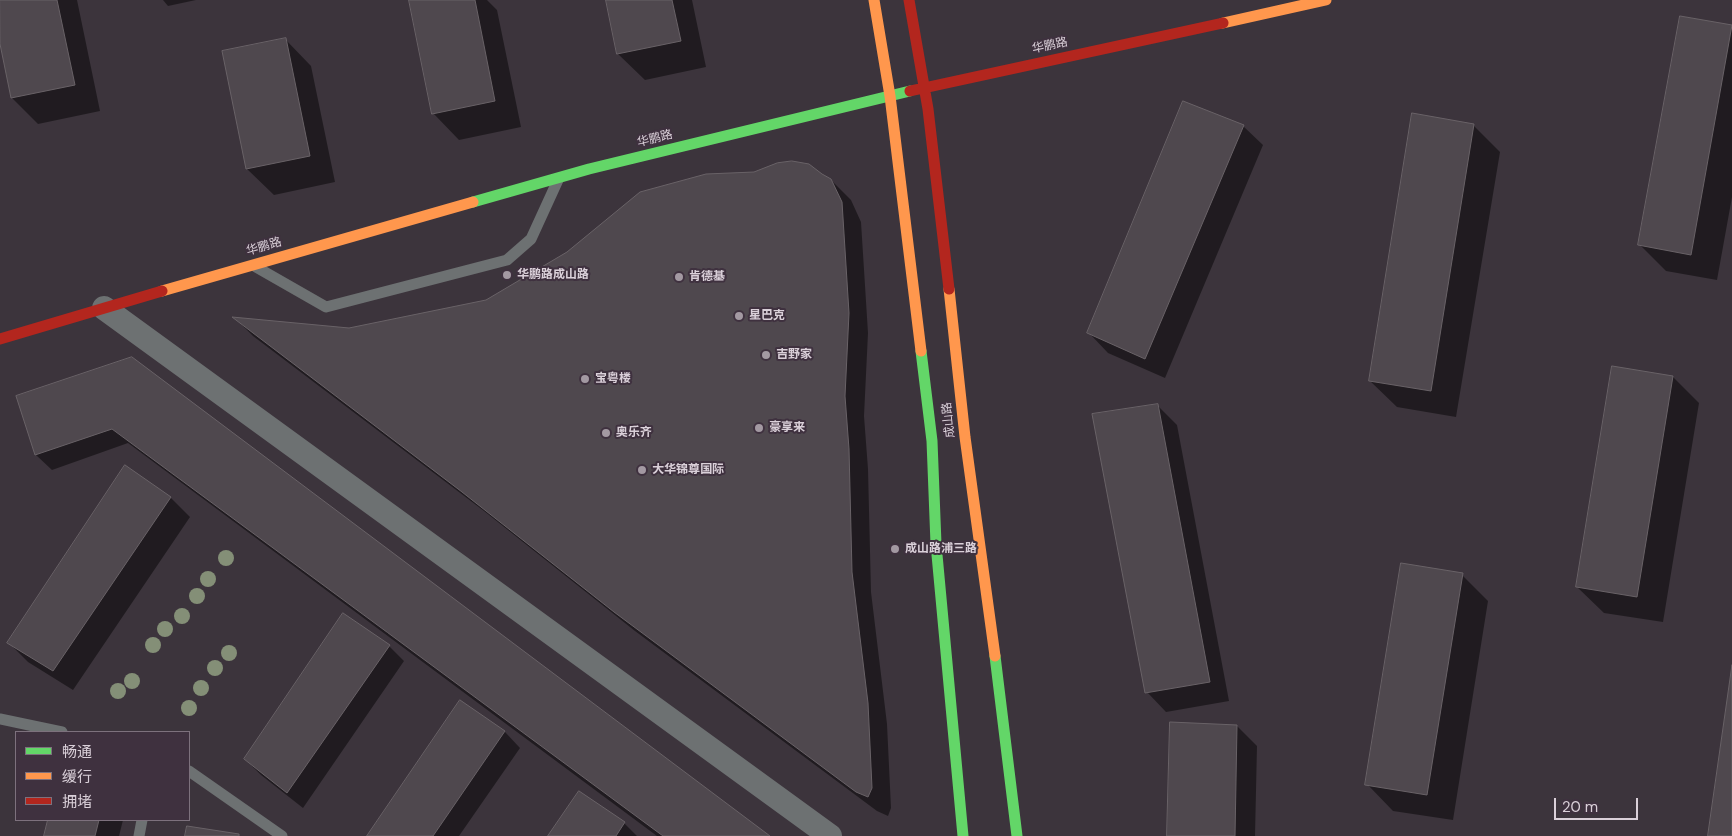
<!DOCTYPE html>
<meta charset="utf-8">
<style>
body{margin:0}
#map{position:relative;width:1732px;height:836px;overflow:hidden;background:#3c343c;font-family:"DM Sans","Noto Sans SC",sans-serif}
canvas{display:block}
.legend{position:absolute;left:15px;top:731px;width:175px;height:90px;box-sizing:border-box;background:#3f313f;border:1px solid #7d717d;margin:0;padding:6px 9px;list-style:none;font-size:15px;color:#dad0d9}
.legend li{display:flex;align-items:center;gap:10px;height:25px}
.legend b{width:25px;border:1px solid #7d717d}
.scale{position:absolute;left:1554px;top:798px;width:84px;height:22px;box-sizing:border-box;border:2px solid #dad0d9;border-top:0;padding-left:6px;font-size:15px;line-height:18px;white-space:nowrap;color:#dad0d9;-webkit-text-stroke:4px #3f313f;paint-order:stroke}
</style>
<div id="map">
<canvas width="1732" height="836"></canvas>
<ul class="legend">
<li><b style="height:6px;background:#63d668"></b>畅通</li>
<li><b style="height:6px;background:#ff974d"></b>缓行</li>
<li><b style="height:6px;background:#b3261e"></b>拥堵</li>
</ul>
<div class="scale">20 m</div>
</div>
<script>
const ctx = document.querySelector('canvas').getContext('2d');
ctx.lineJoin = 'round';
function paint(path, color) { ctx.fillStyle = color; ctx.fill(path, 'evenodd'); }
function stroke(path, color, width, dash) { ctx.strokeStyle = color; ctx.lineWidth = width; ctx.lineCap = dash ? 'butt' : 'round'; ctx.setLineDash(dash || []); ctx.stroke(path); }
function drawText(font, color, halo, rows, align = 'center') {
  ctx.font = font + ' "DM Sans","Noto Sans SC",sans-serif'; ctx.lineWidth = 4; ctx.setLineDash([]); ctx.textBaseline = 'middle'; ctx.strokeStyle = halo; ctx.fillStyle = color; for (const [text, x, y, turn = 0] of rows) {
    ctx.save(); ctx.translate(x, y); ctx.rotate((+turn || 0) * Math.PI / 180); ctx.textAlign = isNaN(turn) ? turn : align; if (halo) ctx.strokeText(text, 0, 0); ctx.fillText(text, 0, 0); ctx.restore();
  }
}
const shadow = new Path2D(`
 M 0,0 L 77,0 L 100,111 L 38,124 L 12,98 L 0,38 Z
 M 163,0 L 196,0 L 168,6 Z
 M 410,0 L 487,0 L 497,10 L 521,127 L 459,140 L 433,113 Z
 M 607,0 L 692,0 L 706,67 L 645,80 L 618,54 Z
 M 1681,17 L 1732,26 L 1732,197 L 1717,280 L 1666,271 L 1640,245 Z
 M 285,39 L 311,66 L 335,182 L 274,195 L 247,169 Z
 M 1243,126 L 1263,145 L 1165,378 L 1108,353 L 1089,333 Z
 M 1474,126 L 1500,152 L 1456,417 L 1397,407 L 1370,381 Z
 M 831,180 L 851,200 L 861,222 L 868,333 L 864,416 L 868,469 L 871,592 L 887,724 L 891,808 L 888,816 L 877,811 L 635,631 L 484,511 L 253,336 L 235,318 L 349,329 L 486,301 Z
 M 131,358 L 768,836 L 657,836 L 128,443 L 52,470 L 36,455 L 17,397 Z
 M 1673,377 L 1699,403 L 1663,622 L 1604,613 L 1577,587 Z
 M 1158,406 L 1177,425 L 1229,701 L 1166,712 L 1147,692 Z
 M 170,497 L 190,517 L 73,690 L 28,662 L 8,642 Z
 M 1462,575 L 1488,601 L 1453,820 L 1393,811 L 1367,784 Z
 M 389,646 L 404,661 L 303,808 L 261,775 L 245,759 Z
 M 460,702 L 505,732 L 520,748 L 459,836 L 368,836 Z
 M 1237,726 L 1257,746 L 1255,836 L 1168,836 Z
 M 580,792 L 624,823 L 637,836 L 550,836 Z
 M 49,820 L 123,820 L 119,836 L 45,836 Z`);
const building = new Path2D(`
 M 0,0 L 57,0 L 75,85 L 11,98 L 0,44 Z
 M 409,0 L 475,0 L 495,101 L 432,114 Z
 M 606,0 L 672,0 L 681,41 L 617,54 Z
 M 1680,16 L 1732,25 L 1691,255 L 1638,245 Z
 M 286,38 L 310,156 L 246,169 L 222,51 Z
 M 1183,101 L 1244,125 L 1145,359 L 1087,333 Z
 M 1412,113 L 1474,124 L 1431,391 L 1369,381 Z
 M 792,161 L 809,164 L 822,174 L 831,179 L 842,202 L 849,313 L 845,396 L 849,449 L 852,572 L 868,703 L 872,788 L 868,797 L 856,792 L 614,612 L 462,492 L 232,317 L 349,328 L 486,300 L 567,252 L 640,192 L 706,174 L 754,172 L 777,163 Z
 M 132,357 L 770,836 L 663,836 L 112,429 L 35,455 L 16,396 Z
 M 1612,366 L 1673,376 L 1637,597 L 1576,587 Z
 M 1158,404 L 1210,682 L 1145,693 L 1092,414 Z
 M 125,465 L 171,497 L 53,671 L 7,643 Z
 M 1401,563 L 1463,573 L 1427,795 L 1365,785 Z
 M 343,613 L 390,645 L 287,793 L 244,759 Z
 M 1732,665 L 1732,836 L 1708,836 Z
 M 460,700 L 505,731 L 433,836 L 367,836 Z
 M 1170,722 L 1237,725 L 1235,836 L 1167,836 Z
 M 579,791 L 625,822 L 616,836 L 548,836 Z
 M 48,820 L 99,820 L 95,836 L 44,836 Z
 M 187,826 L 239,834 L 239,836 L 185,836 Z`);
const lane = new Path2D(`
 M 256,267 L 326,307 L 507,260 L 531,239 L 558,180
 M 0,719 L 62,732
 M 189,771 L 282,836
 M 139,836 L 142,820`);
const street = new Path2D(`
 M 104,308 L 830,836`);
const fast = new Path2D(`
 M 473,202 L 589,169 L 910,91
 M 921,351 L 932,441 L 936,544 L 963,836
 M 995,656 L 1017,836`);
const slow = new Path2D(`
 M 874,0 L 890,96 L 921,351
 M 1223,23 L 1326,0
 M 949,289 L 965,437 L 995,656
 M 162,291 L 473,202`);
const jam = new Path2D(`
 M 909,0 L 928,109 L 949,289
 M 910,91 L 1223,23
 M 0,339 L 162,291`);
const trees = [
 [226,558],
 [208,579],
 [197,596],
 [182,616],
 [165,629],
 [153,645],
 [229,653],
 [215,668],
 [132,681],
 [201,688],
 [118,691],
 [189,708]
];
const markers = [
 [507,275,5,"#a399a2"],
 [679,277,5,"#a399a2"],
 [739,316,5,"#a399a2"],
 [766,355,5,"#a399a2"],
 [585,379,5,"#a399a2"],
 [759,428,5,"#a399a2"],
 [606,433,5,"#a399a2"],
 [642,470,5,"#a399a2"],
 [895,549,5,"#a399a2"]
];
const streetNames = [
 ["华鹏路",1050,46,-12],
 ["华鹏路",655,139,-14],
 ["华鹏路",264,247,-16],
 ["成山路",949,420,-96]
];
const poiNames = [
 ["华鹏路成山路",517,275],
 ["肯德基",689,277],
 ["星巴克",749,316],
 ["吉野家",776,355],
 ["宝粤楼",595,379],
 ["豪享来",769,428],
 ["奥乐齐",616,433],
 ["大华锦尊国际",652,470],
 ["成山路浦三路",905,549]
];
paint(shadow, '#0007');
paint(building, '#4f484e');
stroke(building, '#696267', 1);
stroke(lane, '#6d7172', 11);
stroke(street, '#6d7172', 24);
stroke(fast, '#63d668', 11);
stroke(slow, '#ff974d', 11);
stroke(jam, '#b3261e', 11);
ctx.fillStyle = '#848f77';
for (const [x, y] of trees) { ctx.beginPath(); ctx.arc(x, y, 8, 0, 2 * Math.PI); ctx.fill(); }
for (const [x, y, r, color] of markers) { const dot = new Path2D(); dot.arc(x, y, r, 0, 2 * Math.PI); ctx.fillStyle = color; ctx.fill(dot); stroke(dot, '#3f313f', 2); }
drawText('12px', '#dad0d9', '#3f313f', streetNames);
drawText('bold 12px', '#dad0d9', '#3f313f', poiNames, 'left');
</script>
